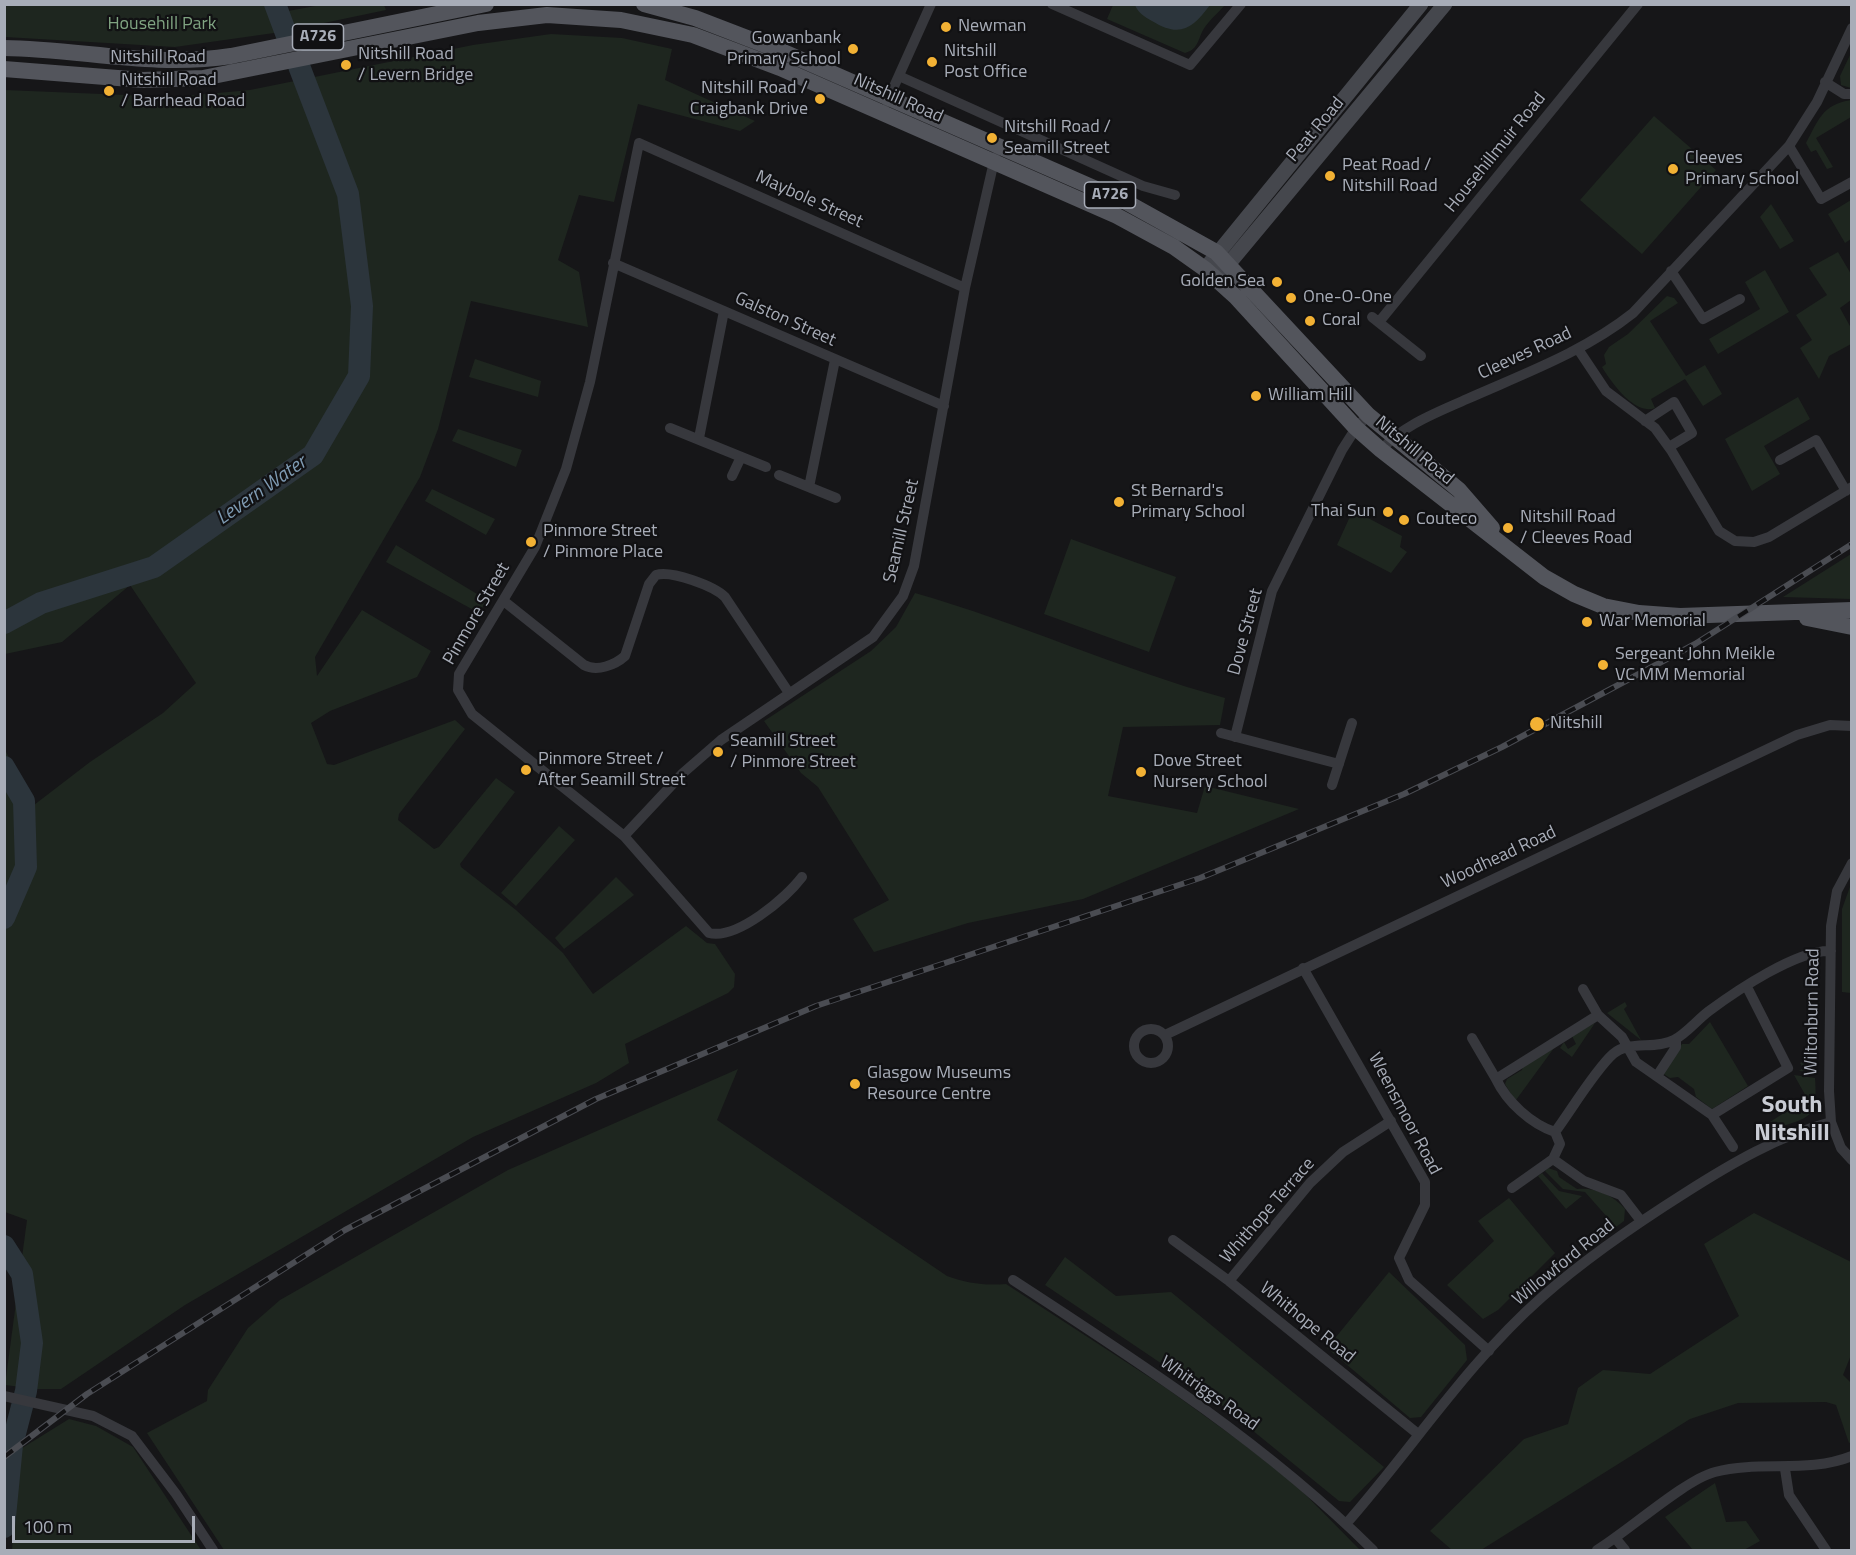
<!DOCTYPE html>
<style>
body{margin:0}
#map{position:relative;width:1856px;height:1555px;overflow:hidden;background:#161618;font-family:"Titillium Web",sans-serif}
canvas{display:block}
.frame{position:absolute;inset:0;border:6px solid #a8adb8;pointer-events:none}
.scale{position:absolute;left:12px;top:1516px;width:183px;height:27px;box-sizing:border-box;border:3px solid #a8adb8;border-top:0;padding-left:8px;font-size:18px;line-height:21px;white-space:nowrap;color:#a8adb8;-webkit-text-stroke:4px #111113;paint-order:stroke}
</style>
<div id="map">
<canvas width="1856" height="1555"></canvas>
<div class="frame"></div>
<div class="scale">100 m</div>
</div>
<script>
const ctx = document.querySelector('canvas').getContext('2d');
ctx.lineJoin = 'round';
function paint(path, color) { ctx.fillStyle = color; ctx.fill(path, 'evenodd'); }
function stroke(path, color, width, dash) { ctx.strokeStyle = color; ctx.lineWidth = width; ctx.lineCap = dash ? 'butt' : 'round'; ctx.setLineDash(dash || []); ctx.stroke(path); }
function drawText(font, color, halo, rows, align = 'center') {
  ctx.font = font + ' "Titillium Web",sans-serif'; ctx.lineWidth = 4.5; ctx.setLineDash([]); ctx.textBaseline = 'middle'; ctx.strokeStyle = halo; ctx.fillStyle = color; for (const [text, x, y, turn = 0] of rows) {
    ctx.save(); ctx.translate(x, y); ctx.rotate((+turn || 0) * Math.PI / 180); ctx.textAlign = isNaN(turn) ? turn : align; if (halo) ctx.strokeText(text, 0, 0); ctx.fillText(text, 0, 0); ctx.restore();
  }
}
const green = new Path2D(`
 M 285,5 L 288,11 L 321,5 L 384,5 L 386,10 L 281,32 L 175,47 L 5,37 L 5,5 Z
 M 1113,5 L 1225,5 C 1218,13 1207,22 1202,32 C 1198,41 1197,50 1185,53 L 1107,19 Z
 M 551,34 L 622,38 L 672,49 L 665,80 L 755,121 L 740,131 L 638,104 L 614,202 L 579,195 L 558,260 L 579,272 L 588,327 L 471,301 L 438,429 L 420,477 L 315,657 L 317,676 L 362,610 L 431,651 L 417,677 L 330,711 L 311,723 L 327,764 L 334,765 L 455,720 L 465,729 L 399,814 L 398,820 L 434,849 L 439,847 L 496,778 L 515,792 L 460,864 L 461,867 L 516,910 L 563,953 L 593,994 L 686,926 L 707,943 L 715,944 L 735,974 L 734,987 L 728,993 L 625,1044 L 629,1063 L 596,1083 L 473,1137 L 185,1305 L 61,1389 L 37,1389 L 5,1385 L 27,1220 L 5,1212 L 5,750 L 34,805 L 90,762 L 163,713 L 196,683 L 130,585 L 62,642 L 5,654 L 5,90 L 174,97 L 250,90 L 473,45 Z
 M 1851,53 L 1851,88 L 1841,85 L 1840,76 Z
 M 1851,100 L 1851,117 L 1816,138 L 1833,167 L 1827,169 L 1816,150 L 1811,152 L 1806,143 C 1819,119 1822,105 1851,100 Z
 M 1654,116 L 1716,170 L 1642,254 L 1580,200 Z
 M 1851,200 L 1851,239 L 1845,243 L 1828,214 Z
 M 1771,204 L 1794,241 L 1780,249 L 1760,217 Z
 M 1838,252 L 1851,274 L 1851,300 L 1840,308 L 1851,328 L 1851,344 L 1829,356 L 1819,379 L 1800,348 L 1812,340 L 1796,315 L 1827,295 L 1809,268 Z
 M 1765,270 L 1789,312 L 1718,354 L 1709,339 L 1760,309 L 1745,282 Z
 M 1667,296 L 1674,298 L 1678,303 L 1650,321 L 1686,376 L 1705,365 L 1722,394 L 1703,406 L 1685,379 L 1651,399 L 1655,408 C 1635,416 1611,382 1602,367 L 1606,364 L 1604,355 L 1609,347 L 1628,334 Z
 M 475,359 L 541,381 L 538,397 L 469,377 Z
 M 1798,397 L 1810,419 L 1764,446 L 1780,474 L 1752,491 L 1725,439 Z
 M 458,429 L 522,450 L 516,467 L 452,441 Z
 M 432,489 L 495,519 L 486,535 L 425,501 Z
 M 1353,510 L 1402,536 L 1400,547 L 1407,552 L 1391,573 L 1337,545 Z
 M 1071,539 L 1176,577 L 1149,652 L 1044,614 Z
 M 396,545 L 487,600 L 479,613 L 386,562 Z
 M 1851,554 L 1851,599 L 1783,597 Z
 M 915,593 C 1020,623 1119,669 1225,698 L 1220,725 L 1123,727 L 1108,796 L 1197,813 L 1205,786 L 1299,809 L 1083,899 L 968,923 L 874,952 L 853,919 L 889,900 L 818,787 L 801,773 L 764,721 L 871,651 L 896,627 Z
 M 559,826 L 575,840 L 516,906 L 501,893 Z
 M 616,877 L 634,895 L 564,949 L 555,938 Z
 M 1851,884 L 1851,993 L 1842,992 L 1842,909 Z
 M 1625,1002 L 1627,1006 L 1624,1009 L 1641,1040 L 1607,1013 Z
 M 1710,1022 L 1748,1086 L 1712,1109 L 1696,1097 L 1694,1089 L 1678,1077 L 1670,1078 L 1662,1073 L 1682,1044 L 1689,1044 Z
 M 1595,1023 L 1572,1057 L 1560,1048 L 1564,1042 L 1568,1049 L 1576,1044 L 1572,1036 Z
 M 1554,1048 L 1516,1100 L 1514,1099 L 1505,1084 L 1507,1079 L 1522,1070 L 1523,1066 Z
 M 1817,1055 L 1817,1073 L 1799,1071 L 1803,1068 L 1800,1063 Z
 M 738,1069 L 717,1120 L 947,1276 C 967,1283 984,1286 1006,1284 L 1166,1388 L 1245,1445 L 1299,1488 L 1360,1550 L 224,1550 L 147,1433 L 207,1401 L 208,1390 L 248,1328 L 280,1300 L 508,1170 Z
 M 1794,1075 L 1815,1078 C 1818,1119 1810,1117 1774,1129 L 1770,1122 L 1807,1098 Z
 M 1548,1168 L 1557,1171 L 1559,1177 L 1577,1189 C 1595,1187 1613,1195 1625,1209 L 1624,1221 L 1616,1227 L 1585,1192 L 1563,1189 L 1545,1171 Z
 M 1542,1173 L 1559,1191 L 1582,1196 L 1566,1209 L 1538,1176 Z
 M 1509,1198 L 1555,1253 L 1498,1310 L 1483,1319 L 1447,1285 L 1494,1241 L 1478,1221 Z
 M 1754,1213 L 1851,1262 L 1851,1355 L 1843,1375 L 1851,1383 L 1851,1442 L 1849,1443 L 1836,1405 L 1826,1402 L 1738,1403 L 1690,1419 L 1481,1550 L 1452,1550 L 1430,1531 L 1524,1439 L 1568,1424 L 1578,1388 L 1603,1370 L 1650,1374 L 1739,1316 L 1704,1244 Z
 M 1065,1257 L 1116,1296 L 1171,1292 L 1384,1467 L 1350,1502 L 1339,1501 L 1214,1399 L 1045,1285 Z
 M 1389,1272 L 1465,1345 L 1467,1360 L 1421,1417 L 1410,1418 L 1327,1348 Z
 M 69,1419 L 96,1426 L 133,1447 L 201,1550 L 12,1550 L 19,1450 Z
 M 1715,1483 L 1726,1522 L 1746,1521 L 1760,1541 L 1744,1550 L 1693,1550 L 1665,1517 Z`);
const water = new Path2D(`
 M 1135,5 L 1135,4 L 1210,5 C 1192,29 1180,38 1152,21 C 1145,17 1138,13 1135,5 Z`);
const river = new Path2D(`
 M 275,4 L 287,36
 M 4,623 L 41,603 L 154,567 L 313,455 L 359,376 L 362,306 L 348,194 L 299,66
 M 4,767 L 24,801 L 26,867 L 4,918
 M 4,1246 L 22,1274 L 32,1343 L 26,1391 L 12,1445 L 4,1527`);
const street = new Path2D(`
 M 1052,4 L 1190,65 L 1241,4
 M 899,76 L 1143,186 L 1175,195
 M 1825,82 L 1844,94 L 1852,94
 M 887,102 L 931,4
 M 1789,146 L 1821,199 L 1852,182
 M 613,263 L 944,406
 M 1671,271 L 1703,319 L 1740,299
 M 1372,317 L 1421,356
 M 1379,322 L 1638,4
 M 1578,349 L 1606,391 L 1655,428 L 1671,450 L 1719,531 L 1735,541 L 1754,542 L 1769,537 L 1852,487
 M 1645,421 L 1674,402 L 1692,433 L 1669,447
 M 670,428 L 766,467
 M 699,438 L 724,311
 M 1381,450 C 1403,425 1436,413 1467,399 C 1523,374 1584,352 1633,313 L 1789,146 L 1817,102 L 1852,28
 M 1780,460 L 1816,440 L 1846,491
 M 779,475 L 836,498
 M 732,476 L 741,457
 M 809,487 L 835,360
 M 505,602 L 584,665 C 597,672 615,665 625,656 L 649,584 L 656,575 C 671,570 714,586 725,597 L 789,693
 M 1221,733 L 1339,764
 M 1235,737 L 1272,591 L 1342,450 L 1356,428 L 1368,415
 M 1332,785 L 1352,723
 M 624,836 L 683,773 L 721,740 L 873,637 L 903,596 L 914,566 L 965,288 L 995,157
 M 1852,863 L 1837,891 L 1831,926 L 1829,1091 L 1831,1122 L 1841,1148 L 1852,1160
 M 802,877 C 786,898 737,940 709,933 L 624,836 L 472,714 L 458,690 L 459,674 L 535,547 L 566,469 L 590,382 L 639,143 L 965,288
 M 1303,968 L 1425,1182 L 1425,1205 L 1399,1258 L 1409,1280 L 1489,1351
 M 1583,989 L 1598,1015
 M1134 1046a17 17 0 1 1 34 0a17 17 0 1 1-34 0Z
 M 1165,1035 L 1797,735 L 1830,725 L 1852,726
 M 1472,1038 L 1496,1079
 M 1657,1076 L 1676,1047 L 1676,1039
 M 1712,1115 L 1788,1068 L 1747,987
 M 1555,1132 C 1570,1112 1595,1070 1613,1054 C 1629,1040 1655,1050 1674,1040 C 1687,1033 1697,1020 1709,1011 C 1736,991 1798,949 1831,951
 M 1512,1188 L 1553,1159
 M 1641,1221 L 1621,1195 L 1584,1181 L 1553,1159 L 1560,1144 L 1555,1132 C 1531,1124 1507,1102 1496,1079 L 1598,1015 L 1622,1037 L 1636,1062 L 1712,1115 L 1733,1147
 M 1173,1240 L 1229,1281 L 1418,1434
 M 1013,1280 C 1139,1362 1266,1444 1373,1550
 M 1229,1281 L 1310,1183 L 1343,1152 L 1391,1121
 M 4,1396 L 93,1416 L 132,1436 L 176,1494 L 213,1550
 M 1785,1469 L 1789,1495 L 1826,1550
 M 1346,1524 C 1412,1449 1467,1363 1542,1297 C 1586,1258 1636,1224 1685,1193 C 1732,1163 1778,1136 1831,1122
 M 1616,1539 L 1625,1550
 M 1597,1550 C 1627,1532 1686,1479 1715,1472 C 1761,1460 1807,1474 1852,1456`);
const secondary = new Path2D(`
 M 1205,269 L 1421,4
 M 1216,279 L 1445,4`);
const primary = new Path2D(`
 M 644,4 L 695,18 L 786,53 L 1126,202 L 1216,252 L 1368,415 L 1459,490 L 1492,528
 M 4,48 C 82,49 152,68 231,56 L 486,4
 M 4,69 L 143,80 L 203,78 L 478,23 L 547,15 L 621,20 L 693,35 L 780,68 L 1117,216 L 1174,247 L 1205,269 L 1236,297 L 1356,428 L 1381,450 L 1544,577 L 1574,594 L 1603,606 L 1639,613 L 1680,616 L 1852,610
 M 1807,618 L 1852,627`);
const rail = new Path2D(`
 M 4,1457 L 87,1394 L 345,1230 L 596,1099 L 816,1006 L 1200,878 L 1404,794 L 1502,747 L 1695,644 L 1852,544`);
const markers = [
 [946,27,6,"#f2b134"],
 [853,49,6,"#f2b134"],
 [932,62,6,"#f2b134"],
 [346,65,6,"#f2b134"],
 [109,91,6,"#f2b134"],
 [820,99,6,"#f2b134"],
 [992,138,6,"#f2b134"],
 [1673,169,6,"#f2b134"],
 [1330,176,6,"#f2b134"],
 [1277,282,6,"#f2b134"],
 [1291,298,6,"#f2b134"],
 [1310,321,6,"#f2b134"],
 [1256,396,6,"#f2b134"],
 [1119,502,6,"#f2b134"],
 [1388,512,6,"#f2b134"],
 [1404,520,6,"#f2b134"],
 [1508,528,6,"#f2b134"],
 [531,542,6,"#f2b134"],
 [1587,622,6,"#f2b134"],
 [1603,665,6,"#f2b134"],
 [1537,724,8,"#f2b134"],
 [718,752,6,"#f2b134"],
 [526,770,6,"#f2b134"],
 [1141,772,6,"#f2b134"],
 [855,1084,6,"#f2b134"]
];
const shields = [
 [318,37,51],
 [1110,195,51]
];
const shieldNames = [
 ["A726",318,37],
 ["A726",1110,195]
];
const parkNames = [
 ["Househill Park",162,25]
];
const poiNames = [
 ["Newman",958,27],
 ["Gowanbank",841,39,"right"],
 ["Primary School",841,60,"right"],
 ["Nitshill",944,52],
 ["Post Office",944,73],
 ["Nitshill Road",358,55],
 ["/ Levern Bridge",358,76],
 ["Nitshill Road",121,81],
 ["/ Barrhead Road",121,102],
 ["Nitshill Road /",808,89,"right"],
 ["Craigbank Drive",808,110,"right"],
 ["Nitshill Road /",1004,128],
 ["Seamill Street",1004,149],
 ["Cleeves",1685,159],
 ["Primary School",1685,180],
 ["Peat Road /",1342,166],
 ["Nitshill Road",1342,187],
 ["Golden Sea",1265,282,"right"],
 ["One-O-One",1303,298],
 ["Coral",1322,321],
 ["William Hill",1268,396],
 ["St Bernard's",1131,492],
 ["Primary School",1131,513],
 ["Thai Sun",1376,512,"right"],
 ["Nitshill Road",1520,518],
 ["/ Cleeves Road",1520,539],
 ["Couteco",1416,520],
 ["Pinmore Street",543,532],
 ["/ Pinmore Place",543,553],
 ["War Memorial",1599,622],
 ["Sergeant John Meikle",1615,655],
 ["VC MM Memorial",1615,676],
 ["Nitshill",1550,724],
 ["Seamill Street",730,742],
 ["/ Pinmore Street",730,763],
 ["Pinmore Street /",538,760],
 ["After Seamill Street",538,781],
 ["Dove Street",1153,762],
 ["Nursery School",1153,783],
 ["Glasgow Museums",867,1074],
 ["Resource Centre",867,1095]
];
const streetNames = [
 ["Nitshill Road",158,58],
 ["Nitshill Road",898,99,24],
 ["Peat Road",1316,130,-50],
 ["Househillmuir Road",1496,153,-51],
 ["Maybole Street",809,200,24],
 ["Galston Street",785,320,24],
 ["Cleeves Road",1525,354,-25],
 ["Nitshill Road",1414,451,40],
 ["Seamill Street",902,531,-77],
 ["Pinmore Street",477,614,-60],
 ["Dove Street",1246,632,-75],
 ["Woodhead Road",1499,858,-25],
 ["Wiltonburn Road",1813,1012,-89],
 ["Weensmoor Road",1404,1114,62],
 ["Whithope Terrace",1268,1211,-49],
 ["Willowford Road",1564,1263,-39],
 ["Whithope Road",1307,1323,39],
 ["Whitriggs Road",1209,1394,35]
];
const waterNames = [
 ["Levern Water",262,491,-35]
];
const districtNames = [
 ["South",1792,1106],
 ["Nitshill",1792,1134]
];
paint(green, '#1e261f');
paint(water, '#2c353c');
stroke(river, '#2c353c', 22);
stroke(street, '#37383d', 10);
stroke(secondary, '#45474d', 15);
stroke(primary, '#53555c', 16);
stroke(rail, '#4a4c52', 6);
stroke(rail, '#111113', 4, [11]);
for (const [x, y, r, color] of markers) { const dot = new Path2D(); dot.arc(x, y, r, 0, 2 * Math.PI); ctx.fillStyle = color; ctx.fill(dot); stroke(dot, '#111113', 2); }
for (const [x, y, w] of shields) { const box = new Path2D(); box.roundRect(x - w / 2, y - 13, w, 26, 4.5); ctx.fillStyle = '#111113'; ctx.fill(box); stroke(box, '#a8adb8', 1.5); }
drawText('bold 16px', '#a8adb8', null, shieldNames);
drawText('18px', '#7fa381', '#111113', parkNames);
drawText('18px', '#a8adb8', '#111113', poiNames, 'left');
drawText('18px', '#a8adb8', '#111113', streetNames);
drawText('italic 20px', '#7f9bb3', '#111113', waterNames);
drawText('bold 24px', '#c9ccd4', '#111113', districtNames);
</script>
